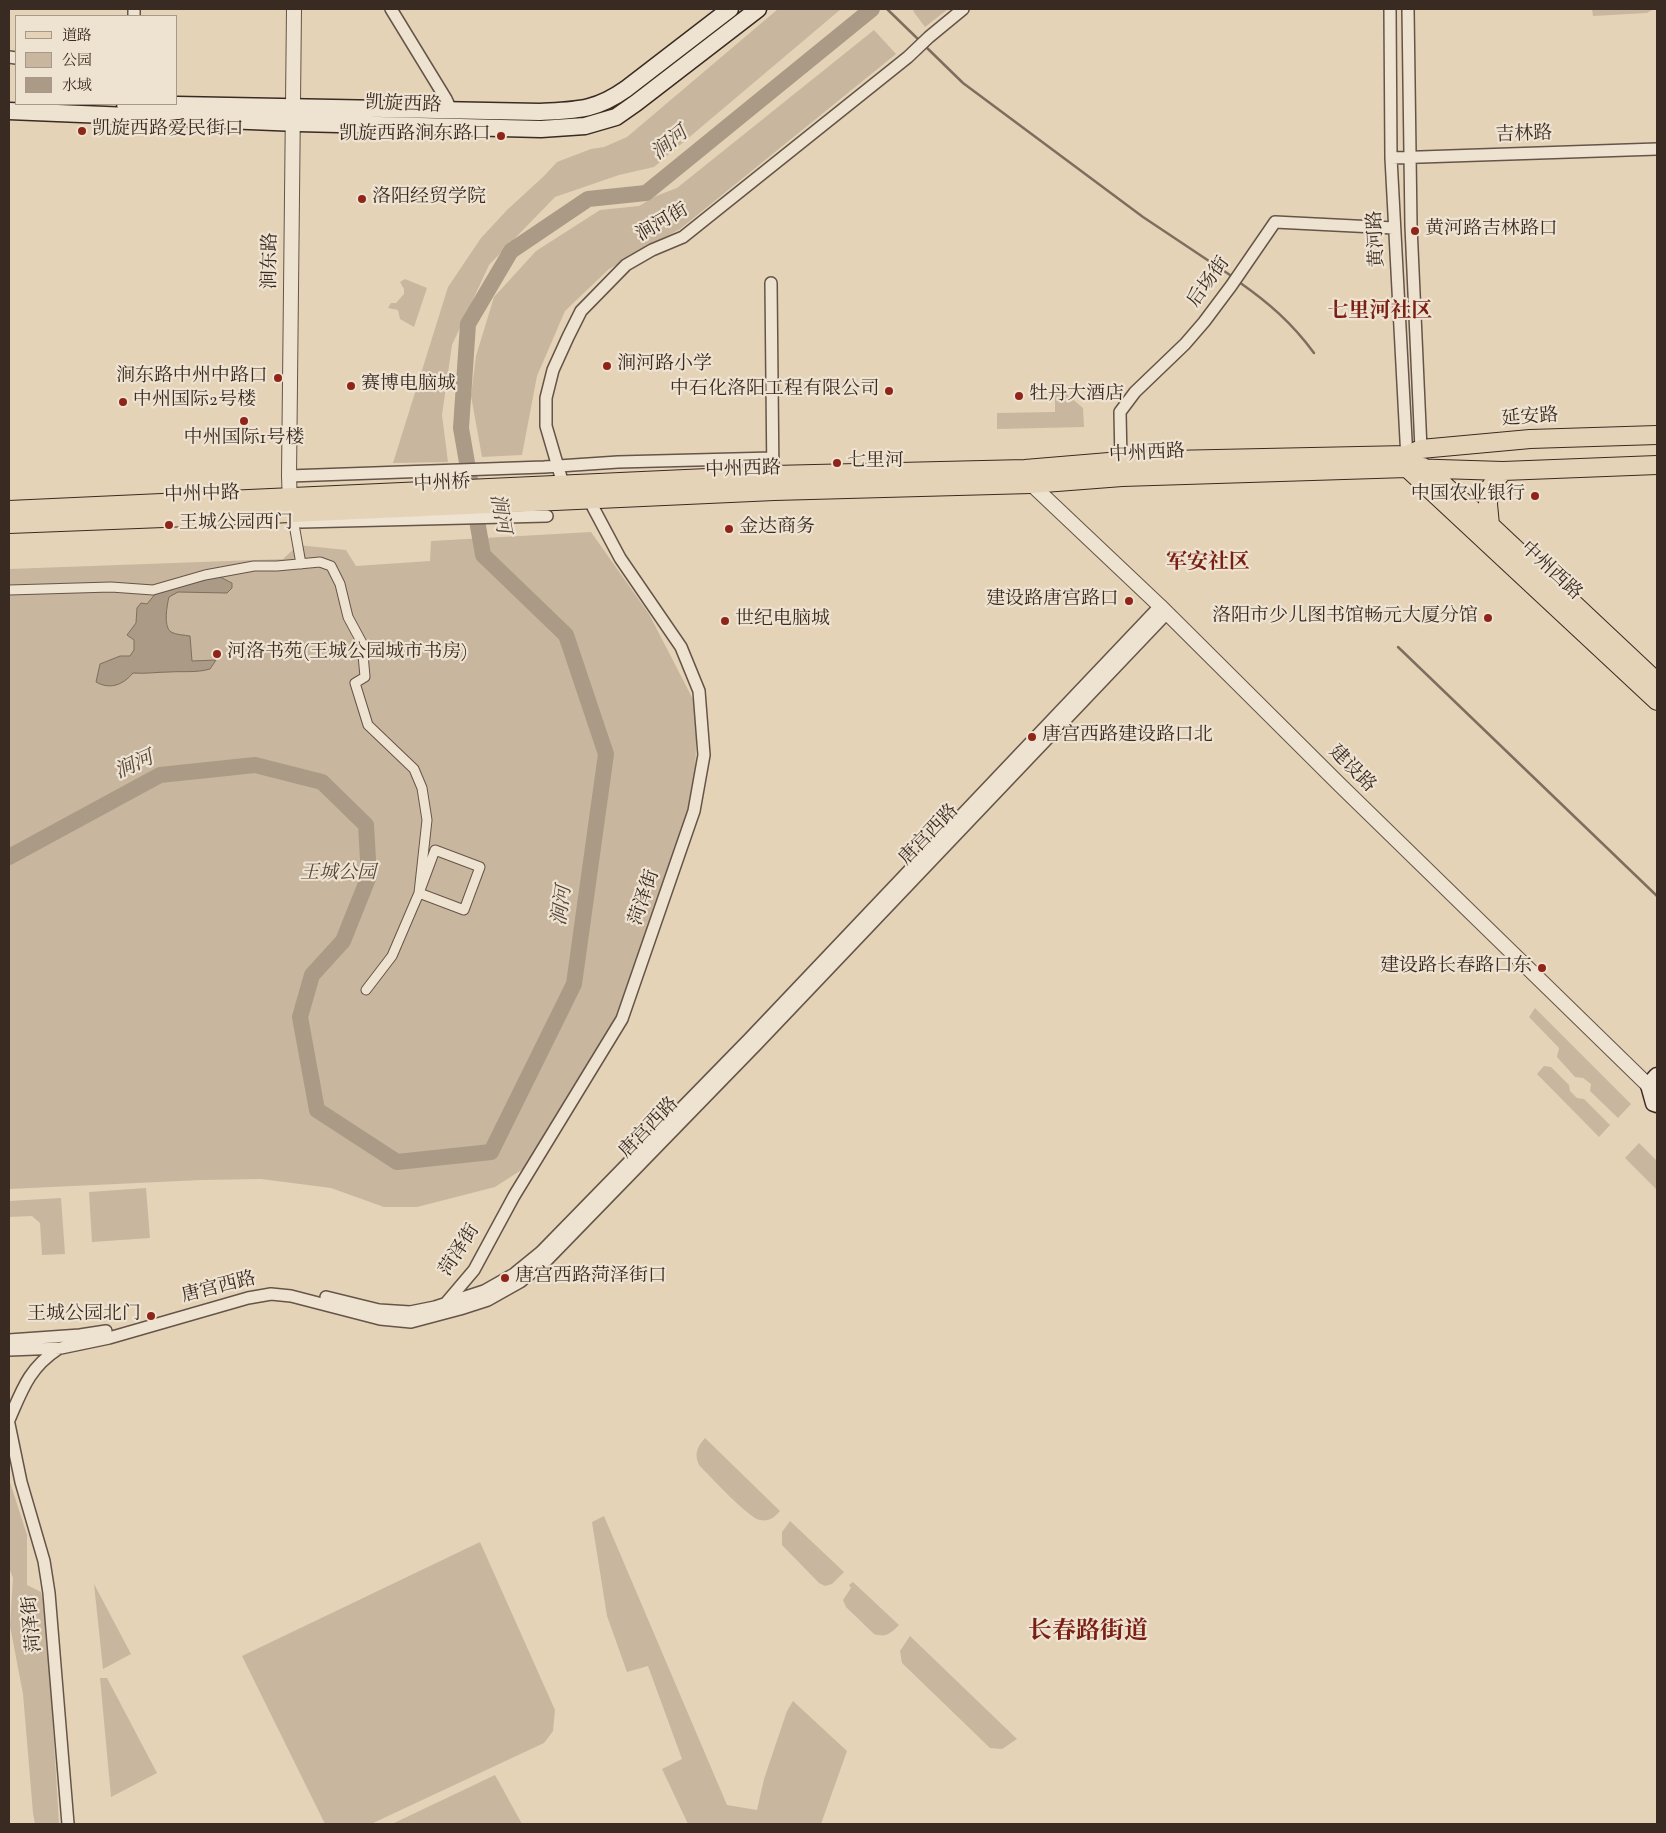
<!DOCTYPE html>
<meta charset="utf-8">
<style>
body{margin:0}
#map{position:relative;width:1666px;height:1833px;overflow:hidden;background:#e5d3b8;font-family:"Sorts Mill Goudy","Noto Serif SC",serif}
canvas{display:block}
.frame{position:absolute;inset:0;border:10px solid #3a2b22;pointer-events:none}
.legend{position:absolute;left:15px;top:15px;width:162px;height:90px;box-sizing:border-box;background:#eee2d1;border:1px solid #a6998b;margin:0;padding:6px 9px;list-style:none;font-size:15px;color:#3a2b22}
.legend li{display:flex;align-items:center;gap:10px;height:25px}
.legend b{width:25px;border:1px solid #a6998b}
</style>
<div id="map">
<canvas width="1666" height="1833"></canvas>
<div class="frame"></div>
<ul class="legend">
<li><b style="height:6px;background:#e5d3b8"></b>道路</li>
<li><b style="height:14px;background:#c8b69e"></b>公园</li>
<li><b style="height:14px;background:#ab9a85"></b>水域</li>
</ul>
</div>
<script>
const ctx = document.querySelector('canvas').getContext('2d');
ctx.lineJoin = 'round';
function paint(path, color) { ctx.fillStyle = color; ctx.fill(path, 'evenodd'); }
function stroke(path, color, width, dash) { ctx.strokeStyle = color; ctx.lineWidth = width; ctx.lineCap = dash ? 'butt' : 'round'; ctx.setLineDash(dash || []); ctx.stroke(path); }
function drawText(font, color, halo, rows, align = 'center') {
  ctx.font = font + ' "Sorts Mill Goudy","Noto Serif SC",serif'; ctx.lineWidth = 4.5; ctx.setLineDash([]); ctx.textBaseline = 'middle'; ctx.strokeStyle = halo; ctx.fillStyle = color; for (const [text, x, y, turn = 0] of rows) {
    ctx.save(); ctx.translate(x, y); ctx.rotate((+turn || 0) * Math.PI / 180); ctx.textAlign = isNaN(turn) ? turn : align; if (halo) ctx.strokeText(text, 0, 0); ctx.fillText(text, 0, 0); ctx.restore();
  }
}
const green = new Path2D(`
 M 778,9 L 841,9 L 654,167 L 619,175 L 555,197 L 489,265 L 452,345 L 442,415 L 448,462 L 393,463 L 448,287 L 481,238 L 507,210 L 544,176 L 557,162 L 591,149 L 604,147 L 627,137 Z
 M 916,9 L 948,9 L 925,27 L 913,11 Z
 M 1592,9 L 1652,9 L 1652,10 L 1647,13 L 1593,16 Z
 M 874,30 L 896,54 L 680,229 L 609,269 L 565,311 L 537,376 L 522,455 L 482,457 L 471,396 L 476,356 L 494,297 L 536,251 L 600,210 L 639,206 L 656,196 L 677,188 Z
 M 405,279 L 427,288 L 414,327 L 400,319 L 398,310 L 388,308 L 391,303 L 396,303 L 404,294 L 404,289 L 400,282 Z
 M 1055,384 L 1083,408 L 1084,427 L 997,429 L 997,413 L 1055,412 Z
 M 591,532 L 649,614 L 697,707 L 695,783 L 685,841 L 599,1068 L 546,1154 L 495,1187 L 417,1207 L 384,1207 L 331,1188 L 261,1179 L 201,1180 L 9,1189 L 9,569 L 283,559 L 298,545 L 346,550 L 356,566 L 430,561 L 431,541 Z
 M 1535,1008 L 1631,1104 L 1618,1118 L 1590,1091 L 1591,1084 L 1583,1078 L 1575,1077 L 1557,1057 L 1559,1048 L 1529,1017 Z
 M 1544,1066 L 1551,1067 L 1569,1085 L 1570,1091 L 1577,1098 L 1584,1099 L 1610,1125 L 1599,1137 L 1537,1074 Z
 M 1639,1143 L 1657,1161 L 1657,1190 L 1625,1158 Z
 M 146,1188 L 150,1238 L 92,1242 L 89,1192 Z
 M 61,1198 L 65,1254 L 42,1255 L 40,1223 L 32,1216 L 9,1217 L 9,1201 Z
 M 705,1438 L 780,1511 C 775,1517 769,1522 760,1520 C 748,1518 710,1476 699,1465 C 694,1454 697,1447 705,1438 Z
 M 9,1479 L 27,1535 L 27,1585 L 41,1592 L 46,1610 L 59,1824 L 35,1824 L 33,1813 L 23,1694 L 10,1626 L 13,1578 L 9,1568 Z
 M 604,1516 L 727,1805 L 757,1810 L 764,1779 L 787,1711 L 793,1701 L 847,1751 L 821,1824 L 688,1824 L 662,1769 L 682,1759 L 648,1666 L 627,1672 L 607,1616 L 592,1522 Z
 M 790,1521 L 844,1572 L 832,1584 L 825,1586 L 819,1583 L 782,1545 L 782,1532 Z
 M 480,1542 L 555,1710 L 553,1731 L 544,1743 L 371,1824 L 325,1824 L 242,1656 Z
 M 853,1582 L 899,1625 C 891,1633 886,1638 874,1634 L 846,1607 L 843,1600 L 851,1588 L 849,1585 Z
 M 94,1584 L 131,1654 L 103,1669 Z
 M 910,1636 L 1017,1739 L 1002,1749 L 990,1748 L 902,1663 L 900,1651 Z
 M 100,1678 L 107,1678 L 157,1773 L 111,1797 Z
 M 495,1775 L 522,1824 L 392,1824 Z`);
const water = new Path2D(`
 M 218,576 L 232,583 L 232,588 L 227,593 L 178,592 L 169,597 C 167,605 163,627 171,632 C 176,635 185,635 190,636 L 192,661 L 216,660 L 210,669 C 196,673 184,671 169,672 C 157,672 146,674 133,673 C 123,685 110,690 96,682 L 100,664 L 120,656 L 130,656 L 134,650 L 134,640 L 127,635 L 136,623 L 137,608 L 141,603 L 147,604 L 156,593 L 203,578 Z`);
const stream = new Path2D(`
 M 887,9 L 920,41
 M 924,45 L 963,83 L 1143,217 L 1233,277
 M 1239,282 C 1269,303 1292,323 1314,353
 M 1398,647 L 1657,896`);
const river = new Path2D(`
 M 9,857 L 160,775 L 255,765 L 322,782 L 366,825 L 369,876 L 343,941 L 312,975 L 300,1017 L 317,1110 L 397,1162 L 491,1152 L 574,984 L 606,754 L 566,635 L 483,555 L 461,428 L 468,324 L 511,251 L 588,199 L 646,193 L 872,9`);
const pedestrian = new Path2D(`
 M 292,513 L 301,564
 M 9,590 L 111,587 L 153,590 L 205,575 L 254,566 L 277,566 L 320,562 L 331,566 L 340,584 L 348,617 L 362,643 L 365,677 L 355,683 L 368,725 L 414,769 L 422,788 L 427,820 L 419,893 L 392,956 L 366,990
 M 435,850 L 480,867 L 464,910 L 419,893 Z`);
const minor = new Path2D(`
 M 391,9 L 446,99 L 451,110
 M 1390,9 L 1391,158 L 1407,459
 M 1408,9 L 1411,226 L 1421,449
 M 134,16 L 134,9
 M 9,57 L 16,58
 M 1391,158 L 1657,149
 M 771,283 L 773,481
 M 1121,461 L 1120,412 L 1135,392 L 1185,344 L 1204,322 L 1231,286 L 1275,222 L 1394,228
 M 289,476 L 544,467 L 618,462 L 773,458
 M 563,484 L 546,426 L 546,398 L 553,370 L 568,337 L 581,311 L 626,265 L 652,250 L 683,237 L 908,57 L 929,37 L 963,9
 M 292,513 L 301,522 L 547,516
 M 326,1297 L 379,1310 L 410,1312 L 435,1307 L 484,1291 L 514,1274 L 541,1252 L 750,1038 L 1160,606
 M 446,1303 L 474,1270 L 514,1196 L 622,1019 L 694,811 L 704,755 L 699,691 L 681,647 L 620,558 L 595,511 L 589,499 L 589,494
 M 9,1340 L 80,1335 L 106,1331
 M 9,1350 L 61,1348 L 109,1338 L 248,1298 L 271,1294 L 291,1296 L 380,1319 L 411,1322 L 460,1309 L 488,1300 L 520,1282 L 548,1259 L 757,1044 L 1167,613
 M 9,1420 C 22,1390 29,1368 58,1349
 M 9,1424 L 21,1482 L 44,1561 L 49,1593 L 68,1824`);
const tertiary = new Path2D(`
 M 1029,479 L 1031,484 L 1160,606 L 1340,785 L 1656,1093
 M 290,505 L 289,476 L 294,9`);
const secondary = new Path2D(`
 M 125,104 L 540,112 C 576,110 595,111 626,89 L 730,9
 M 9,111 L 298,123 L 541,129 L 585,126 L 616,117 L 636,103 L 758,9
 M 1657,1076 L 1649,1085 L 1654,1103 L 1657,1104`);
const primary = new Path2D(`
 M 1423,467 L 1490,525 L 1657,682
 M 1407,468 L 1657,701
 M 9,510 L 773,475 L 1025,469 L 1121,461 L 1407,455 L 1421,449 L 1530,439 L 1657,435
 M 9,524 L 292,513 L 774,491 L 1031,484 L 1122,477 L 1407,468 L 1503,471 L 1657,465
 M 1490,525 L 1488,504 L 1489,489 L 1503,471`);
const markers = [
 [82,131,5,"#8f2418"],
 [501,136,5,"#8f2418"],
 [362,199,5,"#8f2418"],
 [1415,231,5,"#8f2418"],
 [607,366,5,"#8f2418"],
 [278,378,5,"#8f2418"],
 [351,386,5,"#8f2418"],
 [889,391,5,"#8f2418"],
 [1019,396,5,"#8f2418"],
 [123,402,5,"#8f2418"],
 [244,421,5,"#8f2418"],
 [837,463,5,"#8f2418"],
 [1535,496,5,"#8f2418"],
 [169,525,5,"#8f2418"],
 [729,529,5,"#8f2418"],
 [1129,601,5,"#8f2418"],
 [1488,618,5,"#8f2418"],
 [725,621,5,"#8f2418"],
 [217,654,5,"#8f2418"],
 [1032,737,5,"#8f2418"],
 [1542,968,5,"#8f2418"],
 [505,1278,5,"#8f2418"],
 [151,1316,5,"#8f2418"]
];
const streetNames = [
 ["凯旋西路",403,106,2],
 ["吉林路",1524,136,-2],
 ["涧河街",663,224,-30],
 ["黄河路",1378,239,-93],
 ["涧东路",272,261,-89],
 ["后场街",1210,283,-54],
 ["延安路",1530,419,-4],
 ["中州西路",1147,455,-3],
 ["中州西路",743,471,-2],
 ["中州桥",442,485,-3],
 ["中州中路",202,496,-2],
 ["中州西路",1550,572,43],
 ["建设路",1351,770,45],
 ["唐宫西路",930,836,-46],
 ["菏泽街",646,898,-71],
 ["唐宫西路",650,1129,-46],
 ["菏泽街",461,1251,-57],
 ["唐宫西路",219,1289,-14],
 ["菏泽街",34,1624,-95]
];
const poiNames = [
 ["凯旋西路爱民街口",92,131],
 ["凯旋西路涧东路口",491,136,"right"],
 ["洛阳经贸学院",372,199],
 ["黄河路吉林路口",1425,231],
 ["涧河路小学",617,366],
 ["涧东路中州中路口",268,378,"right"],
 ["赛博电脑城",361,386],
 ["中石化洛阳工程有限公司",879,391,"right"],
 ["牡丹大酒店",1029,396],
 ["中州国际2号楼",133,402],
 ["中州国际1号楼",244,440,"center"],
 ["七里河",847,463],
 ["中国农业银行",1525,496,"right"],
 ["王城公园西门",179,525],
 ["金达商务",739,529],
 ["建设路唐宫路口",1119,601,"right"],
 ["洛阳市少儿图书馆畅元大厦分馆",1478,618,"right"],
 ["世纪电脑城",735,621],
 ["河洛书苑(王城公园城市书房)",227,654],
 ["唐宫西路建设路口北",1042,737],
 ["建设路长春路口东",1532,968,"right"],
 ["唐宫西路菏泽街口",515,1278],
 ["王城公园北门",141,1316,"right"]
];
const parkNames = [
 ["王城公园",338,875]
];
const waterNames = [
 ["涧河",671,145,-39],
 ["涧河",498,514,80],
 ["涧河",135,767,-24],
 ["涧河",564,906,-82]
];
const quarterNames = [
 ["七里河社区",1380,313],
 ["军安社区",1208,564]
];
const districtNames = [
 ["长春路街道",1088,1634]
];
paint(green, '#c8b69e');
paint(water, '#ab9a85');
stroke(water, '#7e6e5d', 1);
stroke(stream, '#7e6e5d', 2.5);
stroke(river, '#ab9a85', 16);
stroke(pedestrian, '#655548', 11);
stroke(minor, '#655548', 14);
stroke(tertiary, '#655548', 16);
stroke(secondary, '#3a2b22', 19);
stroke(primary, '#3a2b22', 20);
stroke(pedestrian, '#eee2d1', 9);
stroke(minor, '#eee2d1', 11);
stroke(tertiary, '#eee2d1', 14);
stroke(secondary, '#eee2d1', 16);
stroke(primary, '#e5d3b8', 18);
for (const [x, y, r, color] of markers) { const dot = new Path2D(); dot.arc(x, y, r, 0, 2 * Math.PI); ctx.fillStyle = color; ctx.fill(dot); stroke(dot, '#eee2d1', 2); }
drawText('19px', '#3a2b22', '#eee2d1', streetNames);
drawText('19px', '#3a2b22', '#eee2d1', poiNames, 'left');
drawText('italic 19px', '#56473b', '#eee2d1', parkNames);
drawText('italic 20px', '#56473b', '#eee2d1', waterNames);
drawText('bold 21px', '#7a1f14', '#eee2d1', quarterNames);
drawText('bold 24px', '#7a1f14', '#eee2d1', districtNames);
</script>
